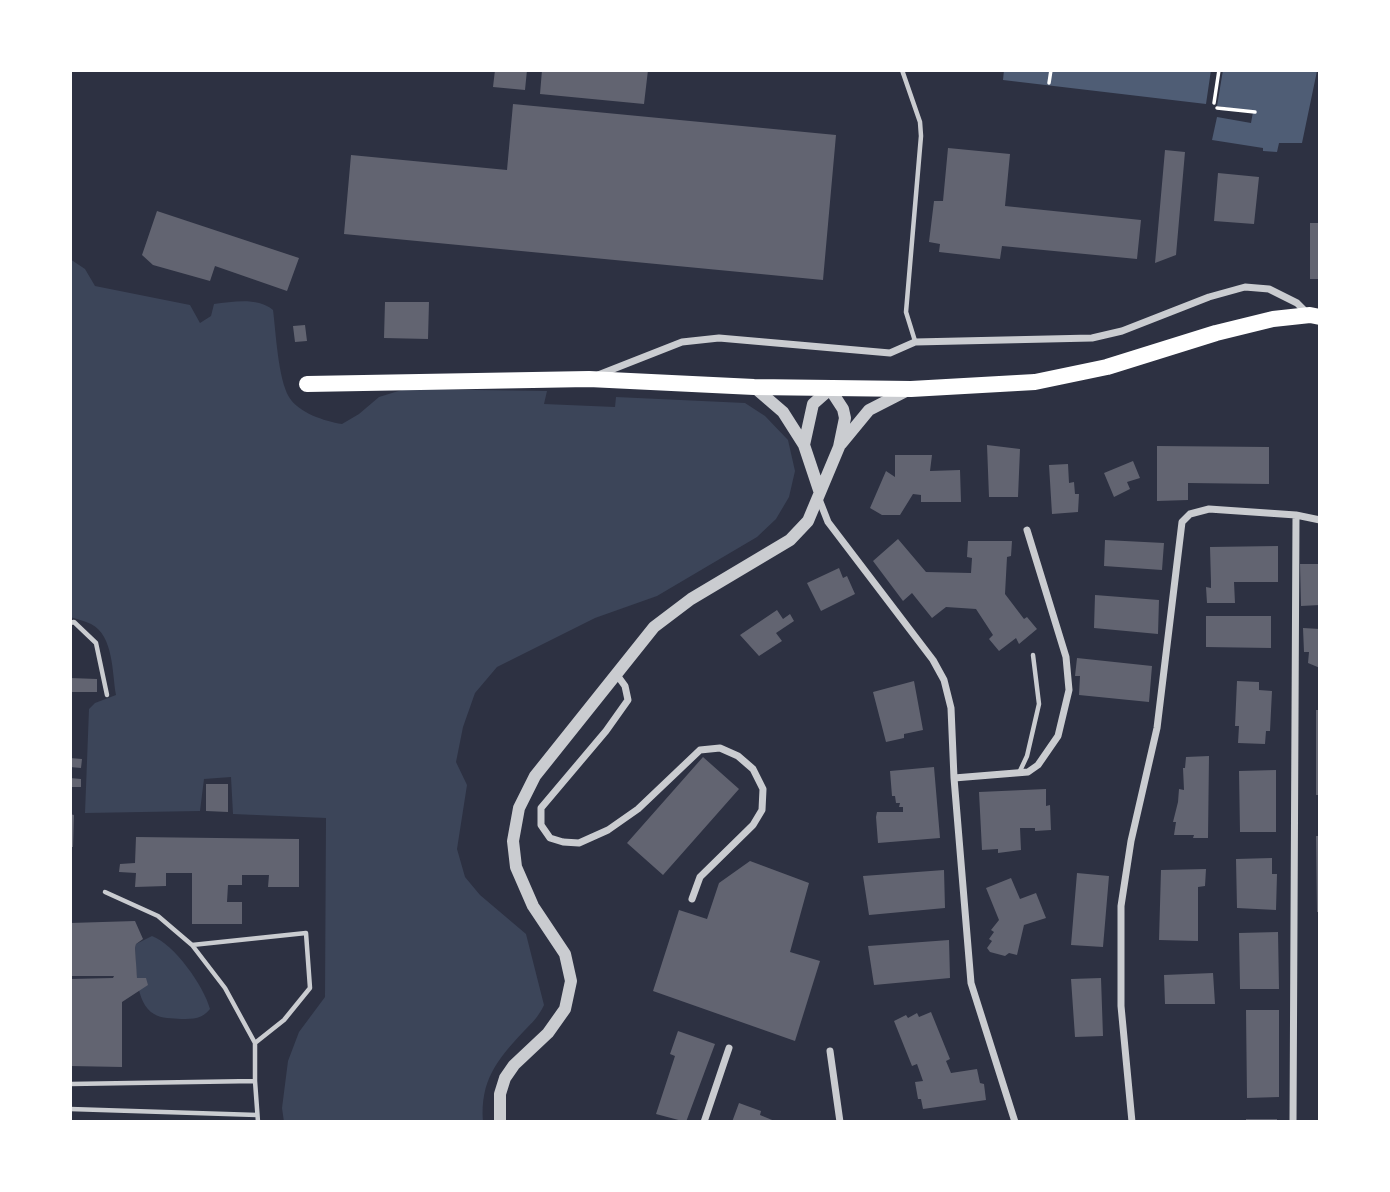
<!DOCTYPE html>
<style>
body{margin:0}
#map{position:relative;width:1390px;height:1192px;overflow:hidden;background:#2d3142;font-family:"Alegreya Sans",sans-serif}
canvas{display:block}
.frame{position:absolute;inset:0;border:72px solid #fff;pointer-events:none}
</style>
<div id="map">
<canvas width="1390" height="1192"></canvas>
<div class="frame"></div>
</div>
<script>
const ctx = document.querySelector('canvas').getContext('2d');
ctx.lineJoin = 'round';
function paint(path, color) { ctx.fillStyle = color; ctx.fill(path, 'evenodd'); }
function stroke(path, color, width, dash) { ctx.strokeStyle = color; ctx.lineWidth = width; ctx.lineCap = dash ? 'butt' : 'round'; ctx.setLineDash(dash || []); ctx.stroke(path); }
const green = new Path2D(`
 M 70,259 L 85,269 L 95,286 L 190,305 L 200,323 L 211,316 L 214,304 C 233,302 257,297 273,310 C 276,333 278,378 289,397 C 299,413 324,421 342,424 L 359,414 L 379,397 L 405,389 L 547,391 L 544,404 L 615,407 L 616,397 L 745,403 L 765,416 L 788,440 L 795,471 L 789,497 L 776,519 L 757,537 L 657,596 L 595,618 L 497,667 L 475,693 L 463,727 L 456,762 L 467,785 L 457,849 L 465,877 L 480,895 L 526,934 L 544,1005 C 539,1016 532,1023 524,1031 C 497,1060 480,1080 483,1122 L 284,1122 L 282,1108 L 288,1061 L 299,1032 L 325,997 L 326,818 L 233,814 L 231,777 L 204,779 L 200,811 L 85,813 L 89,709 L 95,703 L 116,695 C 112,673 114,636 91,624 C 85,621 77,619 70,617 Z
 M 152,936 C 174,944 204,986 210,1009 C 202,1019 194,1019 181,1019 C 173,1018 161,1019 154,1014 C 135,1003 136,967 135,948 L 136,944 Z`);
const water = new Path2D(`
 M 1004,70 L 1211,70 L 1206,104 L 1003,80 Z
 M 1223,70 L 1320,70 L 1317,71 L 1302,143 L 1279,143 L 1277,152 L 1263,151 L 1263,148 L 1212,140 L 1217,117 L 1251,123 L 1253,112 L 1217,106 Z`);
const building = new Path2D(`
 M 495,70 L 527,70 L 525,90 L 493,87 Z
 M 542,70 L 648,70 L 644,104 L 540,94 Z
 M 513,104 L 836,135 L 823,280 L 344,234 L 351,155 L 507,170 Z
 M 948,148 L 1010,154 L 1005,206 L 1141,220 L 1137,259 L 1002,246 L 1000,259 L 939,252 L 940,244 L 929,242 L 934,201 L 943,201 Z
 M 1165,150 L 1185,152 L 1176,255 L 1155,263 Z
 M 1218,173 L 1259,177 L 1254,224 L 1214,221 Z
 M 157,211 L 299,258 L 287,291 L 215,266 L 210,281 L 153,265 L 142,255 Z
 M 1310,223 L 1320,223 L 1320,279 L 1310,279 Z
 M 385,302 L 429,302 L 428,339 L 384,338 Z
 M 305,325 L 307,341 L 295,342 L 293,326 Z
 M 987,445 L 1020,449 L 1018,497 L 989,497 Z
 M 1157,446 L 1269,447 L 1269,484 L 1188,483 L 1188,500 L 1157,501 Z
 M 895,455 L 932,455 L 930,471 L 960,470 L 961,502 L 921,502 L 921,495 L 913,494 L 900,515 L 882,515 L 870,508 L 886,471 L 895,477 Z
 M 1133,461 L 1140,478 L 1127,482 L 1130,489 L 1114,497 L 1104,473 Z
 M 1068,464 L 1069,483 L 1074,482 L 1075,494 L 1079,494 L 1078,512 L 1052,514 L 1049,465 Z
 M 898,539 L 926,572 L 971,573 L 972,558 L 967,557 L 968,541 L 1012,541 L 1011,556 L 1007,557 L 1005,594 L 1024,619 L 1027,617 L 1037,629 L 1019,644 L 1016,638 L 999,651 L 989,639 L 993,635 L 976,609 L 946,607 L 932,618 L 912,593 L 903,601 L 873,561 Z
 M 1105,540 L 1164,543 L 1162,570 L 1104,566 Z
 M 1278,546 L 1278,582 L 1234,582 L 1235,603 L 1207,603 L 1206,587 L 1211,588 L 1211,582 L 1210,547 Z
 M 1300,564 L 1320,564 L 1320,605 L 1301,606 Z
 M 839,568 L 843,578 L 847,576 L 855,594 L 821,611 L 807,583 Z
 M 1095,595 L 1159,600 L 1158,634 L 1094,628 Z
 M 777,610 L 783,619 L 790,614 L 794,621 L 776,633 L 782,641 L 759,656 L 740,635 Z
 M 1206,616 L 1271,616 L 1271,648 L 1206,647 Z
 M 1303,628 L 1320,629 L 1320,668 L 1308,663 L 1309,652 L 1304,652 Z
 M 1077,658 L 1152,666 L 1149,702 L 1079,695 L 1080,676 L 1075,676 Z
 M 70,678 L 97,679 L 97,692 L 70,692 Z
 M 914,681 L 923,730 L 904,734 L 904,738 L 886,742 L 873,692 Z
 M 1237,681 L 1259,682 L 1259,690 L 1272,691 L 1270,731 L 1266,731 L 1265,744 L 1238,743 L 1239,726 L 1235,726 Z
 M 1316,710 L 1320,710 L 1320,795 L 1316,795 Z
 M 1209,756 L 1208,838 L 1193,838 L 1194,835 L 1174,835 L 1176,822 L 1173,822 L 1178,802 L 1179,789 L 1184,790 L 1183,768 L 1185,768 L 1186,757 Z
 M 703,757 L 739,789 L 663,875 L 627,843 Z
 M 70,758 L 82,759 L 81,768 L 70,767 Z
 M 934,767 L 940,838 L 878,843 L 876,817 L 877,812 L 903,812 L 903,807 L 899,807 L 900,803 L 896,803 L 895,796 L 892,796 L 890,771 Z
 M 1276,770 L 1276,832 L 1240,832 L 1239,771 Z
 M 70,778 L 81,779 L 81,787 L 70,787 Z
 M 206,784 L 228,784 L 228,812 L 206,811 Z
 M 1046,789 L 1046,806 L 1050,805 L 1051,830 L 1035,831 L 1035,828 L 1020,828 L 1021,850 L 998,853 L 998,849 L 982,850 L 979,792 Z
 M 70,814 L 74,815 L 73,847 L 70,847 Z
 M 1316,836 L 1320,836 L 1320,912 L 1317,912 Z
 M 136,837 L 299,839 L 299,887 L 268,887 L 269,875 L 242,875 L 242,885 L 228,885 L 227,902 L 242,902 L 242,924 L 192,924 L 192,873 L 166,873 L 166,886 L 135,887 L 136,873 L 119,872 L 120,864 L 135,863 Z
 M 1272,858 L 1272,874 L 1277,874 L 1276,910 L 1237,908 L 1236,859 Z
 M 750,861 L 809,883 L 790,952 L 820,961 L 795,1041 L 653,991 L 679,910 L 707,919 L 719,883 Z
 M 1206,869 L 1205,886 L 1198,887 L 1198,941 L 1159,940 L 1161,870 Z
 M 944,870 L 945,908 L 869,915 L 863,876 Z
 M 1077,873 L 1109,876 L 1103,947 L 1071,945 Z
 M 1011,878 L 1020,899 L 1036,893 L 1046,918 L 1024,925 L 1017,955 L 1009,953 L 1005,956 L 990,952 L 987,948 L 992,941 L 989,939 L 994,932 L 991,930 L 999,920 L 986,888 Z
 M 135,921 L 143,939 L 136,944 L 135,948 L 137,978 L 146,978 L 148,985 L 122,1002 L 122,1067 L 70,1066 L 70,979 L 113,978 L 114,976 L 70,976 L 70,923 Z
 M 1278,932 L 1279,989 L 1240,989 L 1239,933 Z
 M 949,940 L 950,978 L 874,985 L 868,946 Z
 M 1213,973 L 1215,1004 L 1165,1004 L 1164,975 Z
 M 1101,978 L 1103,1036 L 1075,1037 L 1071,979 Z
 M 1246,1010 L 1279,1010 L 1279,1097 L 1247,1098 Z
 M 931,1012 L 950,1059 L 946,1061 L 951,1073 L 977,1069 L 980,1083 L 984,1084 L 986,1100 L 923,1109 L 921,1099 L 918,1099 L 915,1082 L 923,1081 L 917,1064 L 912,1066 L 894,1021 L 906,1015 L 908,1018 L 917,1013 L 919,1017 Z
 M 678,1031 L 715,1044 L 686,1122 L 656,1114 L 675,1056 L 670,1054 Z
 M 739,1103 L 761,1111 L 760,1115 L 777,1122 L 732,1122 Z
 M 1246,1119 L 1277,1119 L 1277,1122 L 1246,1122 Z`);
const path = new Path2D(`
 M 1049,83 L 1051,70
 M 1214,103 L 1219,70
 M 1217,108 L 1255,112`);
const service = new Path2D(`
 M 902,70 L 920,122 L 921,136 L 906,312 L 915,341
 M 70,623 L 74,622 L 96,643 L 107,695
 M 1019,773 L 1027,756 L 1039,704 L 1033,655
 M 105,892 L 158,916 L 192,945 L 225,988 L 255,1043 L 255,1081 L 258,1122
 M 192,945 L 306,933 L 310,988 L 284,1020 L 255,1043
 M 70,1084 L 255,1081
 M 70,1109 L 257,1115`);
const minor = new Path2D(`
 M 598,375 L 682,342 L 719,338 L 890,353 L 915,342 L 1092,338 L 1122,331 L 1209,297 L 1245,287 L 1269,289 L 1297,303 L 1307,313
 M 819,499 L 828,522 L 933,660 L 944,680 L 951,708 L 954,778 L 971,983 L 1015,1122
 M 617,675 L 625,686 L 628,700 L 606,731 L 541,808 L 541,825 L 550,838 L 563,842 L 579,843 L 608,830 L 638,809 L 700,750 L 720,748 L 738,756 L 753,769 L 763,789 L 762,810 L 753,825 L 700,877 L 692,899
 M 954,778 L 1028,772 L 1038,765 L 1058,736 L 1069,690 L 1066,657 L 1027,530
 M 830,1051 L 840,1122
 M 704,1122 L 729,1048
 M 1132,1122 L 1121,1006 L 1121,906 L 1131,841 L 1157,728 L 1182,522 L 1190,514 L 1209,509 L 1296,515 L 1320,520
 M 1293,1122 L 1296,515`);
const tertiary = new Path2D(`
 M 754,387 L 783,412 L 804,445 L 819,490
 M 841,444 L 869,410 L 910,389
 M 500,1122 L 500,1094 L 505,1078 L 514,1065 L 548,1033 L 565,1009 L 571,981 L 565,954 L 533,906 L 516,867 L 513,841 L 519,808 L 535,776 L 654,627 L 691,599 L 790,540 L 808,521 L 839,447 L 845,418 L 843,409 L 830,389 L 813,404 L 804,445`);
const primary = new Path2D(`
 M 307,384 L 589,379 L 754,387 L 911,389 L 1035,382 L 1107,367 L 1216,333 L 1273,319 L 1310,315 L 1320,317`);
paint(green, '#3c4559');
paint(water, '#4f5d75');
paint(building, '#626471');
stroke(path, '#fff', 3.5);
stroke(service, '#caccd0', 4.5);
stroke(minor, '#caccd0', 7);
stroke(tertiary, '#caccd0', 12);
stroke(primary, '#fff', 16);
</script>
